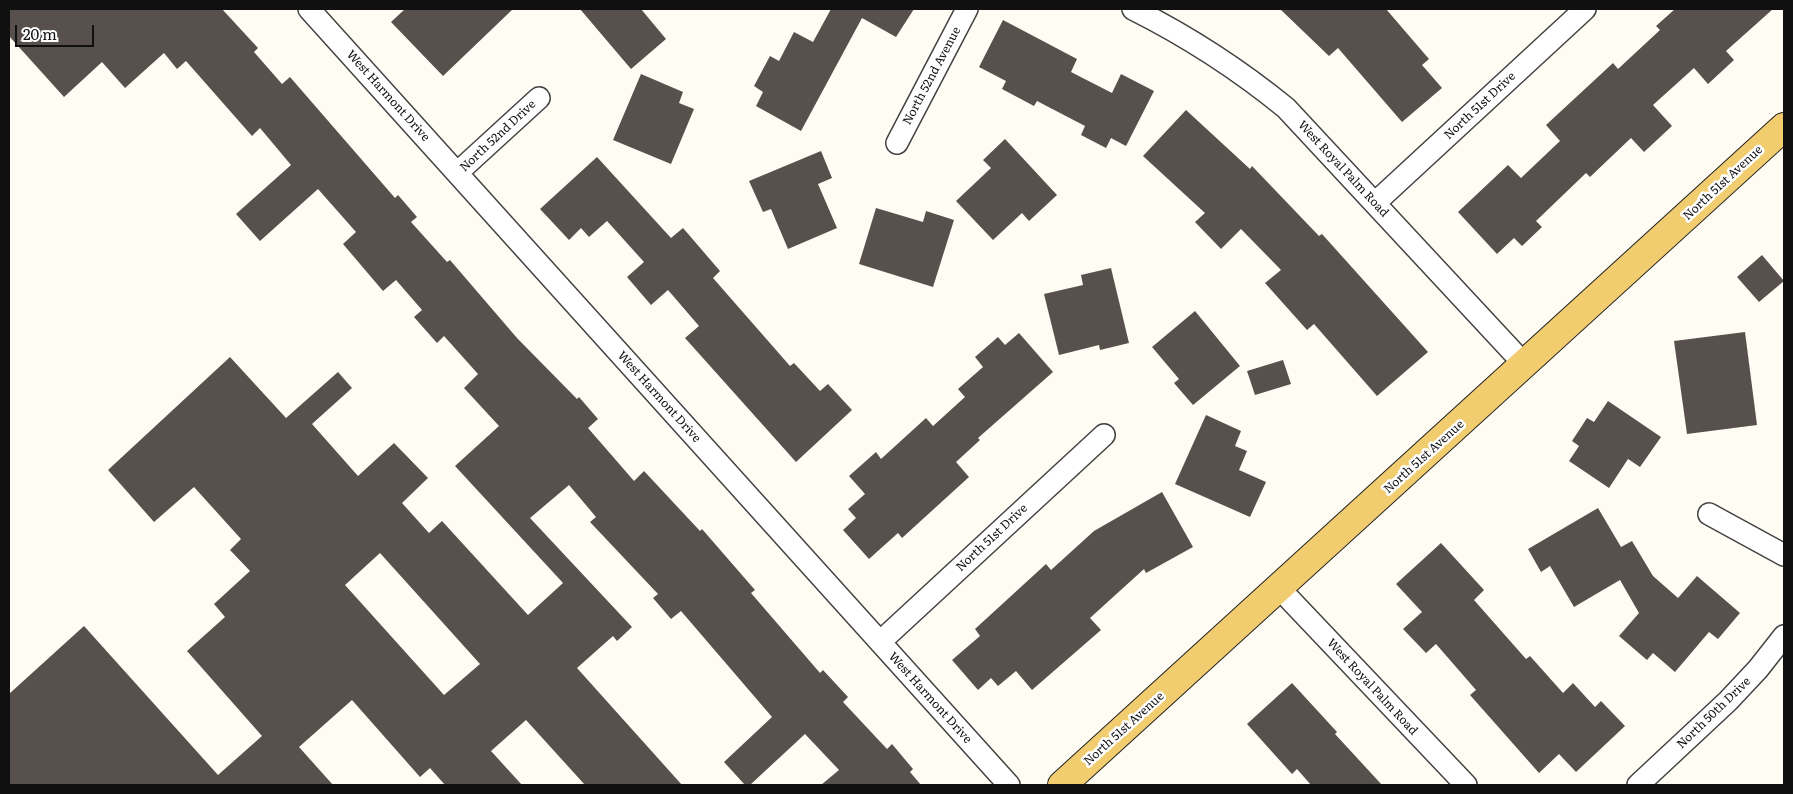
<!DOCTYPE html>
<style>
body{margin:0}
#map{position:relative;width:1793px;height:794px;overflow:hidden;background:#fefcf3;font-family:Literata,serif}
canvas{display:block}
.frame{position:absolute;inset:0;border:10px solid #101010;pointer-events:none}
.scale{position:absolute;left:15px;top:25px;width:79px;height:22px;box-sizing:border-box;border:2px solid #101010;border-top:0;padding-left:6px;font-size:15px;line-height:18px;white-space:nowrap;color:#101010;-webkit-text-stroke:4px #fff;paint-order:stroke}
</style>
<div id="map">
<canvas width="1793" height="794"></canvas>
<div class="frame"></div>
<div class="scale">20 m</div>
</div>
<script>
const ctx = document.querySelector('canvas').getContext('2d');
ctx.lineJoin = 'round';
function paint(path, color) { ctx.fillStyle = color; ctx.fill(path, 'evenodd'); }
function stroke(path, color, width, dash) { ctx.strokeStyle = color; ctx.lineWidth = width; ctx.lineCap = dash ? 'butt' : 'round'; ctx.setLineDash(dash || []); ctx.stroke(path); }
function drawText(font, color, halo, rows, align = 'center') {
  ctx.font = font + ' Literata,serif'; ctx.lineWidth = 5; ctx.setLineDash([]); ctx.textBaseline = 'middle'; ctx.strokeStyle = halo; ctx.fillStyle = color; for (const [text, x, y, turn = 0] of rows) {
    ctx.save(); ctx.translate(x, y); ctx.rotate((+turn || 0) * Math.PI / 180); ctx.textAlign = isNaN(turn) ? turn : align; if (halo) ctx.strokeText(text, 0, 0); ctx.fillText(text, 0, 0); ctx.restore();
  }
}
const building = new Path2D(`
 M 9,9 L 222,9 L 258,48 L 254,52 L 282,84 L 290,77 L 395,198 L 398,195 L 417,217 L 411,222 L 447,262 L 450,260 L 517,338 L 577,399 L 579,397 L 598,419 L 588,428 L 634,481 L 644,471 L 700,531 L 702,529 L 755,590 L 751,593 L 820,673 L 823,670 L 848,697 L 843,702 L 887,749 L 892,744 L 913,769 L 910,772 L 921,785 L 821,785 L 839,770 L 805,734 L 750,785 L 745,785 L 724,762 L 772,717 L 681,611 L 671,619 L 653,598 L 658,594 L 590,522 L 596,517 L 569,485 L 530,518 L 632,627 L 617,641 L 613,636 L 577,668 L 682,785 L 585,785 L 526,720 L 491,751 L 522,785 L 445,785 L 430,768 L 420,777 L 352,700 L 299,747 L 333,785 L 9,785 L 9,694 L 84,626 L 218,775 L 262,736 L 187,651 L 225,617 L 214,604 L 250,571 L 230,550 L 241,539 L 194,487 L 154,522 L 108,470 L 230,357 L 286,418 L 338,372 L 352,388 L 312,424 L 358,476 L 394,443 L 428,478 L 402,503 L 429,533 L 442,521 L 528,615 L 563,583 L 455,466 L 499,426 L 464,388 L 478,374 L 444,336 L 437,343 L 414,317 L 422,310 L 396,280 L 383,291 L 343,244 L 356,232 L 318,189 L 260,241 L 236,214 L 291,165 L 260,128 L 252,136 L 186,61 L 177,69 L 164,53 L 125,88 L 102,62 L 64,97 L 9,36 ZM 380,553 L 480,664 L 444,695 L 345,585 Z
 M 405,9 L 513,9 L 443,76 L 391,22 Z
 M 580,9 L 641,9 L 666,39 L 631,69 Z
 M 831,9 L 914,9 L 896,37 L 862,18 L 801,131 L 756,106 L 763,92 L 754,86 L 770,56 L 779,61 L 794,32 L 813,42 Z
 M 1280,9 L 1386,9 L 1429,59 L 1422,65 L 1442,88 L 1402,122 L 1338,48 L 1329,56 Z
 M 1675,9 L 1773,9 L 1726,51 L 1734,60 L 1708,84 L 1694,68 L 1653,105 L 1672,126 L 1644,152 L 1631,138 L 1590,177 L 1586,173 L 1536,221 L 1542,227 L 1522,246 L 1514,238 L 1497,254 L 1458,212 L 1508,165 L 1521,178 L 1560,141 L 1546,125 L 1613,63 L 1618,69 L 1660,30 L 1656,26 Z
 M 1003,20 L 1077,59 L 1071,72 L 1112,93 L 1121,74 L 1154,91 L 1126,146 L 1111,138 L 1106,148 L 1081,135 L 1085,126 L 1037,101 L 1034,106 L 1002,89 L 1006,81 L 979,67 Z
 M 641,74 L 683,92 L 679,103 L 694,109 L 671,164 L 613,140 Z
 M 1186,110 L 1250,169 L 1252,166 L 1319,236 L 1322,234 L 1428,352 L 1377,396 L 1314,324 L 1307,330 L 1265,283 L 1281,270 L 1241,229 L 1221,249 L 1195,222 L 1205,213 L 1143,156 Z
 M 1005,139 L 1057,195 L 1029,221 L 1022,213 L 993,240 L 956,201 L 991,168 L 983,160 Z
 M 821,151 L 832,178 L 818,184 L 837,228 L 788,249 L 771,209 L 763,212 L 749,181 Z
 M 597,157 L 671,238 L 683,228 L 720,271 L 713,278 L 790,366 L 794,363 L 820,391 L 828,384 L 852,410 L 796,462 L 685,338 L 699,326 L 668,290 L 651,305 L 627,277 L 644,262 L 607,221 L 589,237 L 581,228 L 569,240 L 540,209 Z
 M 876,208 L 923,222 L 926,211 L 954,220 L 933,287 L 859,264 Z
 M 1762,255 L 1784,281 L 1759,302 L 1737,277 Z
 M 1111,268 L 1129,343 L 1100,350 L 1099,345 L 1059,355 L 1044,294 L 1083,285 L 1081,275 Z
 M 1195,311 L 1240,366 L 1193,405 L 1174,383 L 1179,379 L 1152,347 Z
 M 1745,332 L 1757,425 L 1687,434 L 1674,341 Z
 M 1019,333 L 1053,372 L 978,438 L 980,440 L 956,462 L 969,477 L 902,538 L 898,533 L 869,559 L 843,530 L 856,518 L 848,509 L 865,494 L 849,476 L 876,452 L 881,459 L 926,418 L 933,426 L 965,397 L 958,389 L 983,367 L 975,357 L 998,337 L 1005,345 Z
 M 1283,360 L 1291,384 L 1255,395 L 1247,371 Z
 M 1608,401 L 1661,437 L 1640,467 L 1628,459 L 1609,488 L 1569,461 L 1579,446 L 1572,441 L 1587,418 L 1594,422 Z
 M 1206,415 L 1241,431 L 1235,446 L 1247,451 L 1239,470 L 1266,482 L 1250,517 L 1175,484 Z
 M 1162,492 L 1193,547 L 1146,573 L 1144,569 L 1090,618 L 1101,630 L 1032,690 L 1016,671 L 998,686 L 991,678 L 978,690 L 952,660 L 980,636 L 975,629 L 1046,564 L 1051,570 L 1094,531 Z
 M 1598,508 L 1621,547 L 1632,541 L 1653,576 L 1678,598 L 1697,576 L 1740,613 L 1718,639 L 1709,632 L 1675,672 L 1653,653 L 1647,660 L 1619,636 L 1639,613 L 1620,580 L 1574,607 L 1550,566 L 1541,572 L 1528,549 Z
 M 1441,543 L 1484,590 L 1474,600 L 1526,659 L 1530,656 L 1563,693 L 1573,683 L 1595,707 L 1601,701 L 1625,726 L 1576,772 L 1559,754 L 1539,773 L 1470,695 L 1476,690 L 1436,644 L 1426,653 L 1403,629 L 1422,612 L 1396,584 Z
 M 1292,683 L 1337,732 L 1335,734 L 1382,785 L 1311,785 L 1297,769 L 1292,774 L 1247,724 Z`);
const minor = new Path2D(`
 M 309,9 L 1009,785
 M 1133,9 C 1189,37 1237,68 1286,108 L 1525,365
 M 897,143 L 967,9
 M 457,173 L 539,98
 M 1375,203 L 1585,9
 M 1709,514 L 1784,555
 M 1279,588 L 1466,785
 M 880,642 L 1104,435
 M 1638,785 L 1728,701 L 1758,669 L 1784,636`);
const primary = new Path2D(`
 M 1062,785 L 1784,127`);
const streetNames = [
 ["North 52nd Avenue",932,76,-62],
 ["West Harmont Drive",388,96,48],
 ["North 51st Drive",1480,106,-43],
 ["North 52nd Drive",498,136,-43],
 ["West Royal Palm Road",1343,169,47],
 ["North 51st Avenue",1723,183,-43],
 ["West Harmont Drive",659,397,48],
 ["North 51st Avenue",1424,457,-42],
 ["North 51st Drive",992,538,-43],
 ["West Royal Palm Road",1372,687,47],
 ["West Harmont Drive",930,698,48],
 ["North 50th Drive",1714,713,-44],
 ["North 51st Avenue",1124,729,-42]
];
paint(building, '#58504c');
stroke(minor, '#434343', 24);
stroke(primary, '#212121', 30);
stroke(minor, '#fff', 21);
stroke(primary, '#f2cd70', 28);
drawText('12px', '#101010', '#fff', streetNames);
</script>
